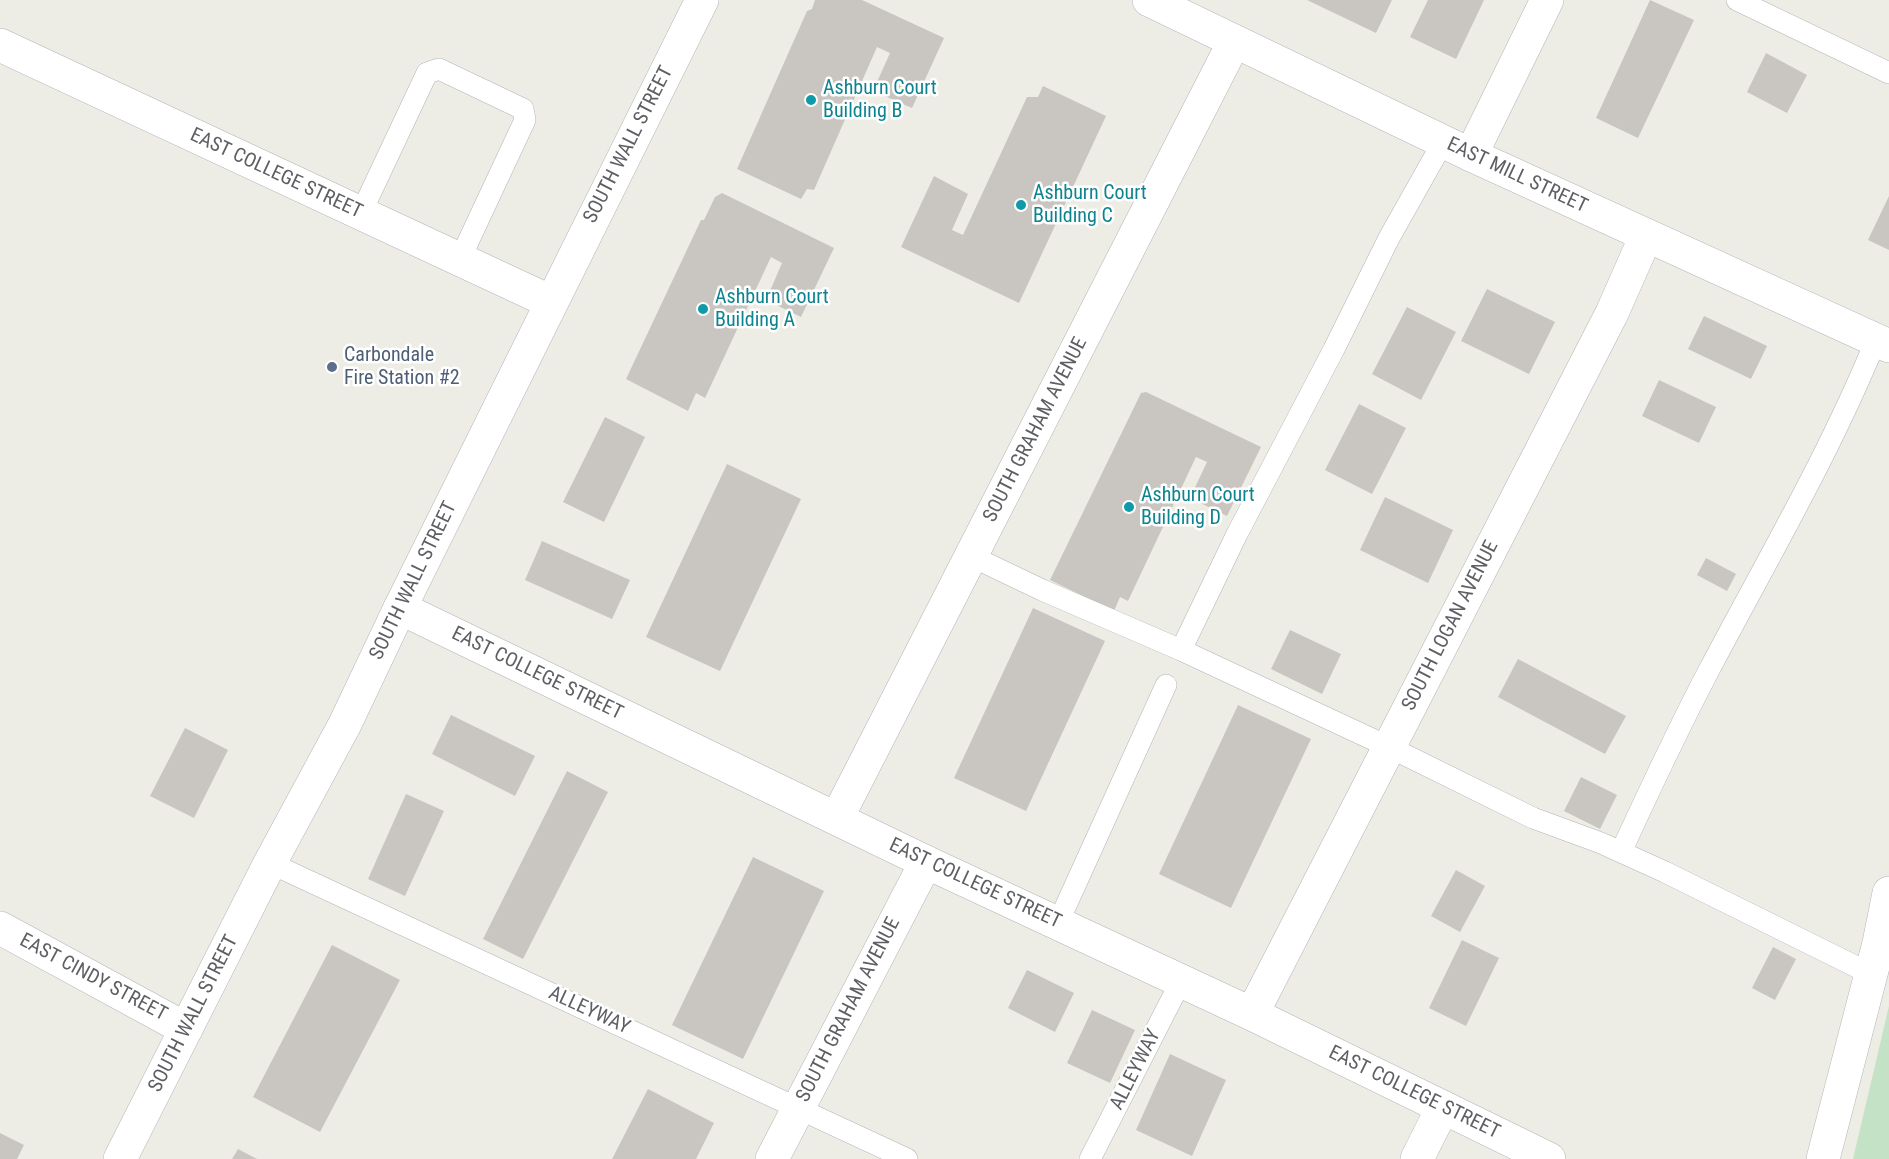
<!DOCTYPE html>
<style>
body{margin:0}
canvas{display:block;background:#edece5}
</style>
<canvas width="1889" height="1159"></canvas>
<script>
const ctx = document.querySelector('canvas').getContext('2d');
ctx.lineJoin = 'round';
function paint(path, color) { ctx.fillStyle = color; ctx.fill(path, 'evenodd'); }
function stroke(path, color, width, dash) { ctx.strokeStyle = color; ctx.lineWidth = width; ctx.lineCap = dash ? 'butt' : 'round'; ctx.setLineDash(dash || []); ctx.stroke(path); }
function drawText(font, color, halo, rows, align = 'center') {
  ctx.font = font + ' "Roboto Condensed",sans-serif'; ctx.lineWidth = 5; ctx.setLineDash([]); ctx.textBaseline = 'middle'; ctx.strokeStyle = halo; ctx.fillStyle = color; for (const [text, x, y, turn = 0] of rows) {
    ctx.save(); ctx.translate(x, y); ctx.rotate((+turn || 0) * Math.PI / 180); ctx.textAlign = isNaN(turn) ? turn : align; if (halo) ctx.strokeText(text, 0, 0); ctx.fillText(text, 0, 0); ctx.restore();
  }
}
const green = new Path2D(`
 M 1889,1006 L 1889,1159 L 1853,1159 Z`);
const building = new Path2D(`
 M 815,0 L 862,0 L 944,38 L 912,108 L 873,91 L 890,53 L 877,47 L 814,190 L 807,189 L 801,199 L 737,169 L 807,11 L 812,9 Z
 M 1307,0 L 1392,0 L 1376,33 Z
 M 1428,0 L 1484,0 L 1456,59 L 1410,37 Z
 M 1650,0 L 1694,20 L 1638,138 L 1596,118 Z
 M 1766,53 L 1807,75 L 1787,113 L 1747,92 Z
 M 1043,86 L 1106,116 L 1019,303 L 901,247 L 934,176 L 968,194 L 952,230 L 963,235 L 1027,97 L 1038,97 Z
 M 722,193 L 834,248 L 801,317 L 766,300 L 782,263 L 771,257 L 705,398 L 696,393 L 688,411 L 626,379 L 701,220 L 704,220 L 715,197 Z
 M 1889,196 L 1889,250 L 1868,240 Z
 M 1487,289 L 1555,322 L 1529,374 L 1461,341 Z
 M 1407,307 L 1456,332 L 1421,400 L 1372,374 Z
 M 1704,316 L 1767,346 L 1751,379 L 1688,349 Z
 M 1659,380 L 1716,407 L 1699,443 L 1642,416 Z
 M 1146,392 L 1261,447 L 1227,516 L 1190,498 L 1207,462 L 1196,457 L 1128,601 L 1120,597 L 1114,611 L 1050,580 L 1141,393 Z
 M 1359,404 L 1406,428 L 1372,494 L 1325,470 Z
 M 605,417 L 645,437 L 604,522 L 563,502 Z
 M 727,464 L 801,499 L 720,671 L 646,637 Z
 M 1385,497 L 1453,530 L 1428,583 L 1360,550 Z
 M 542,541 L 630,580 L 612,619 L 525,580 Z
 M 1706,558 L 1736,574 L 1727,591 L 1697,575 Z
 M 1033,608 L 1105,641 L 1026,811 L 954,778 Z
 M 1290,630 L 1341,654 L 1322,694 L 1271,669 Z
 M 1518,659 L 1626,716 L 1605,754 L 1498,697 Z
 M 1238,705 L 1311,739 L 1231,908 L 1159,874 Z
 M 451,715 L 535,756 L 515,796 L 432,754 Z
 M 185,728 L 228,750 L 194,818 L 150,796 Z
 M 567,771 L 608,792 L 523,959 L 483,939 Z
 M 1581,777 L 1617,795 L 1600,829 L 1564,811 Z
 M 406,794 L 444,811 L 405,896 L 368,879 Z
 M 753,857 L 824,891 L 743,1059 L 672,1025 Z
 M 1456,870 L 1485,886 L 1460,932 L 1431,916 Z
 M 1462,940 L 1499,958 L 1466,1026 L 1429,1008 Z
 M 332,945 L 400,980 L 320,1132 L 253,1097 Z
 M 1773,947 L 1796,959 L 1775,1000 L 1752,988 Z
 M 1027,970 L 1074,993 L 1055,1032 L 1008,1008 Z
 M 1092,1010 L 1135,1030 L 1110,1083 L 1067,1063 Z
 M 1170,1054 L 1226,1080 L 1192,1156 L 1136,1130 Z
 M 648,1089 L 714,1123 L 696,1159 L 612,1159 Z
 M 0,1133 L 24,1145 L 17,1159 L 0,1159 Z
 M 238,1149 L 257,1159 L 232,1159 Z`);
const service = new Path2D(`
 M 1737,0 L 1889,73
 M 1443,142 L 1389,238 L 1334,349 L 1237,534 L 1181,650 L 1389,747 L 1533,818 L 1601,843 L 1665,872 L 1871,974
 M 361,213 L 427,73 L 439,69 L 523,109 L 525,120 L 460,259
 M 971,556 L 1042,590 L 1181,650
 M 1621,852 C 1649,791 1677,731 1708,672 C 1766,562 1829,455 1876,340
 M 270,863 L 907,1159
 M 1058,923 L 1166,685
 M 1090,1159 L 1181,981`);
const minor = new Path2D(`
 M 1471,155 L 1547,0
 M 400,608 L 926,862 L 1252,1014 L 1549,1159
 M 837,818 L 1234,42
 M 0,928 L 186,1029
 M 1252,1014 L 1612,313 L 1646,236
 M 772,1159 L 926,862
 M 1417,1159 L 1443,1107
 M 1823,1159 L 1879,943 L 1889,893`);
const tertiary = new Path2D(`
 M 0,45 L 551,302`);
const secondary = new Path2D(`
 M 1149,0 L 1471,155 L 1889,346
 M 120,1159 L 270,863 L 345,724 L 400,608 L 702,0`);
const markers = [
 [811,100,6,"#0f9aa8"],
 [1021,205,6,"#0f9aa8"],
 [703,309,6,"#0f9aa8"],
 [332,367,6,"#5c6f8a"],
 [1129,507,6,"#0f9aa8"]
];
const cultureNames = [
 ["Ashburn Court",823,89],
 ["Building B",823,112],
 ["Ashburn Court",1033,194],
 ["Building C",1033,217],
 ["Ashburn Court",715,298],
 ["Building A",715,321],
 ["Ashburn Court",1141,496],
 ["Building D",1141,519]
];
const streetNames = [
 ["SOUTH WALL STREET",629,145,-63],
 ["EAST COLLEGE STREET",276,174,25],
 ["EAST MILL STREET",1517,176,25],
 ["SOUTH GRAHAM AVENUE",1036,430,-63],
 ["SOUTH WALL STREET",414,581,-64],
 ["SOUTH LOGAN AVENUE",1451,626,-63],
 ["EAST COLLEGE STREET",537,674,26],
 ["EAST COLLEGE STREET",975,884,25],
 ["EAST CINDY STREET",93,978,28],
 ["SOUTH GRAHAM AVENUE",849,1010,-63],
 ["ALLEYWAY",589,1011,25],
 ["SOUTH WALL STREET",194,1014,-63],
 ["ALLEYWAY",1136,1070,-63],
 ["EAST COLLEGE STREET",1414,1093,26]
];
const serviceNames = [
 ["Carbondale",344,356],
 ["Fire Station #2",344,379]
];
paint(green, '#c4e2c6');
paint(building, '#c9c6c1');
stroke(service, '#b2b4b8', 22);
stroke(minor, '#b2b4b8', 34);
stroke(tertiary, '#b2b4b8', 34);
stroke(secondary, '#b4b6ba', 34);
stroke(service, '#fff', 21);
stroke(minor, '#fff', 33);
stroke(tertiary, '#fff', 33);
stroke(secondary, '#fff', 33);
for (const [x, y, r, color] of markers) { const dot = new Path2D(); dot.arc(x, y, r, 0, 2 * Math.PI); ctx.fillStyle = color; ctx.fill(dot); stroke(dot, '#fff', 2); }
drawText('20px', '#0d838f', '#fff', cultureNames, 'left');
drawText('20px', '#5d5f63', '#fff', streetNames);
drawText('20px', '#4e5e75', '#fff', serviceNames, 'left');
</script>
